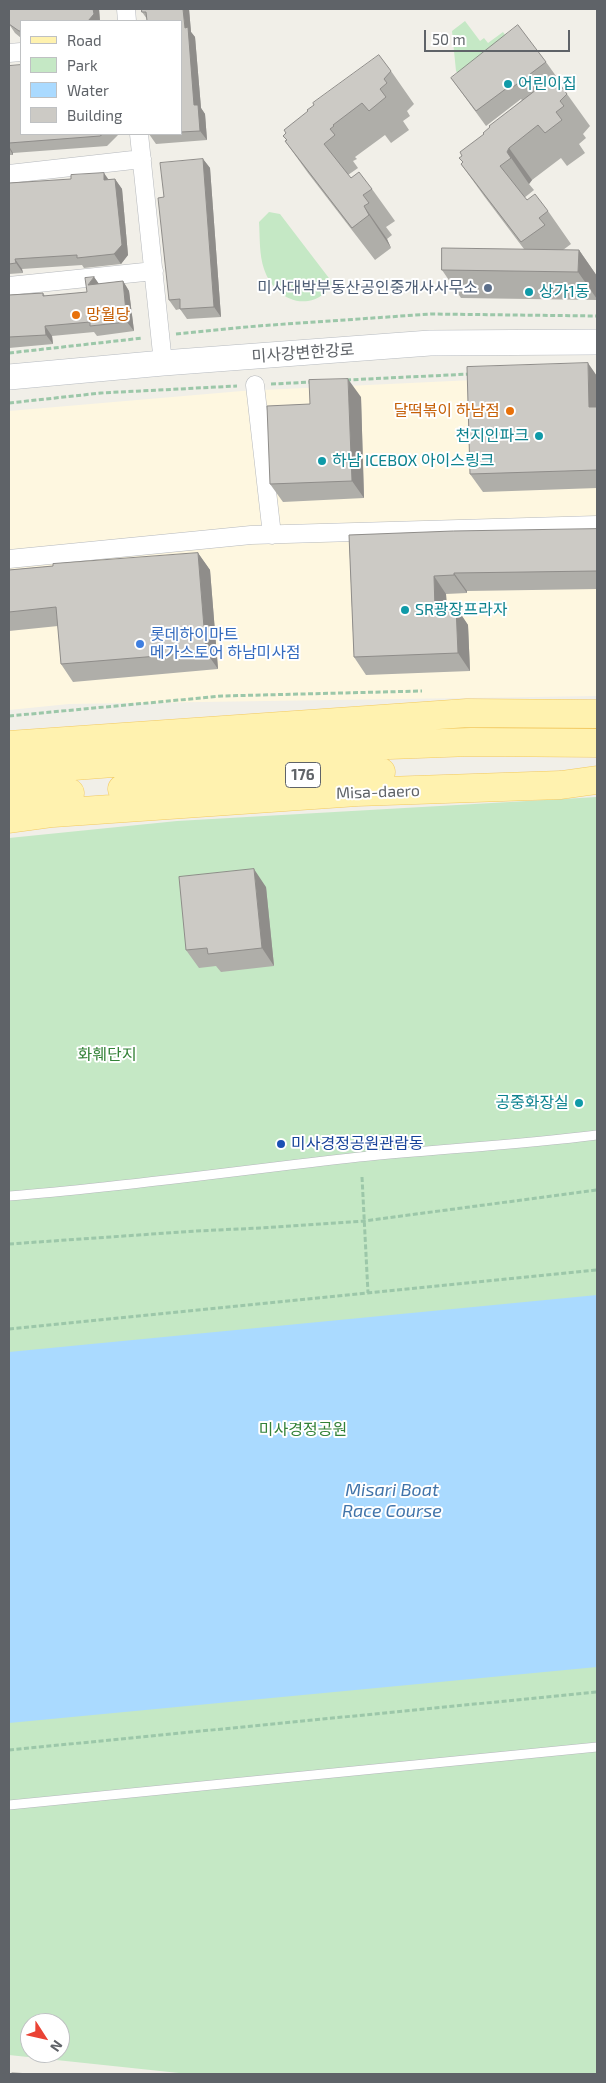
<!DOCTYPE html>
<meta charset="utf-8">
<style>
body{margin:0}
#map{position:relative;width:606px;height:2083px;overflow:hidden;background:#f1efe8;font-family:"Exo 2",sans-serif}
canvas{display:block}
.frame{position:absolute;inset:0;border:10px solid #5f6368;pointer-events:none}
.legend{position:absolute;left:20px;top:20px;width:162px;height:115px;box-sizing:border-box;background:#fff;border:1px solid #bfc1c3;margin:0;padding:6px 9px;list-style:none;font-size:15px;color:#5f6368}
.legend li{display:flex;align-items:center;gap:10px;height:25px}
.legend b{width:25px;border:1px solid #bfc1c3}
.north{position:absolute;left:20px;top:2013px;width:50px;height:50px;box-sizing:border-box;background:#fff;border:1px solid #bfc1c3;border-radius:50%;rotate:125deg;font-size:14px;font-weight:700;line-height:20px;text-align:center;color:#5f6368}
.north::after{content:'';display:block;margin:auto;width:18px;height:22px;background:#ea4335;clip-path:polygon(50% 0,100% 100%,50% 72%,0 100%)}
.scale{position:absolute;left:424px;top:30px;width:146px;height:22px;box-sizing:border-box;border:2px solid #5f6368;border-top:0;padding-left:6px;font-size:15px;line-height:18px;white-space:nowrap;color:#5f6368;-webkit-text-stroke:4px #fff;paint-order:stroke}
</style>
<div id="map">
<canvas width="606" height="2083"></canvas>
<div class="frame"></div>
<ul class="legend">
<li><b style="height:6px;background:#fff2af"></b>Road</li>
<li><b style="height:14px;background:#c5e8c5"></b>Park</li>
<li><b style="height:14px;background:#aadaff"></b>Water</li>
<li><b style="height:14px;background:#cccac5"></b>Building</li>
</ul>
<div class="north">N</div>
<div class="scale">50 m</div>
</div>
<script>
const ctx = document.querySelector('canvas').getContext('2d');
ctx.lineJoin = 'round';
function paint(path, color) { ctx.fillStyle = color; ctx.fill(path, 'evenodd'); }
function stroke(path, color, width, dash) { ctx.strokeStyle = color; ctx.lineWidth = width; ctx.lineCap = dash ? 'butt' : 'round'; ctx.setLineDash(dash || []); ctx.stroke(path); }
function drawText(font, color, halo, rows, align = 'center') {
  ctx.font = font + ' "Exo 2","Noto Sans KR",sans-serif'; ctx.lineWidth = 4; ctx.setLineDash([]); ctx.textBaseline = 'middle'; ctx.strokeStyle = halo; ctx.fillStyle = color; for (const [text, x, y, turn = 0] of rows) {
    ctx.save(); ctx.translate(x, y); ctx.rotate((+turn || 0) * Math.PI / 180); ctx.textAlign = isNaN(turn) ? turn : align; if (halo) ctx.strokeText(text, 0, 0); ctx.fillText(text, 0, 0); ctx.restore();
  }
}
const commercial = new Path2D(`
 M 597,378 L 597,696 L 69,704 L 9,710 L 9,411 L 242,391 L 473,380 Z`);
const green = new Path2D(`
 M 465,21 L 480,41 L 484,38 L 488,43 L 503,32 L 511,43 L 460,76 L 456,71 L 452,31 Z
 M 269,212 L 280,214 L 335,286 C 327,291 318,300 308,301 C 287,304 270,287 264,269 C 259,255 260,237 259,222 Z
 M 597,797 L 597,2074 L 204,2074 L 179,2073 L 9,2055 L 9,838 L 177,821 ZM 30,2023 L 60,2023 L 60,2053 L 30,2053 Z`);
const water = new Path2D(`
 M 597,1295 L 597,1667 L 9,1723 L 9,1352 Z`);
const path = new Path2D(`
 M 176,334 L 257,326 L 431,314 L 597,316
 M 9,353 L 143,338
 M 346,380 L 470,374
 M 271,384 L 312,382
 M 9,403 L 101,393 L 237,386
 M 9,716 L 222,696 L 422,691
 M 362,1177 L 368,1293
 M 9,1244 L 196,1231 L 260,1228 L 364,1221 L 597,1190
 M 9,1329 L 597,1270
 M 9,1750 L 597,1692`);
const lane = new Path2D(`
 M 9,1196 C 126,1187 242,1170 359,1157 C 439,1149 518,1145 597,1135
 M 9,1805 L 597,1747`);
const street = new Path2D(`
 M 126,9 L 127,21
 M 9,53 L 21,52
 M 139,134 L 163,363
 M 9,174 L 142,159
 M 9,286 L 154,271
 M 255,385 L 272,535
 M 9,559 L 251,535 L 597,525`);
const secondary = new Path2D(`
 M 9,377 L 163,363 L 430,343 L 597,342`);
const primary = new Path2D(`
 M 9,745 L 467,713 L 597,714
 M 9,771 L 308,748 L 471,742 L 597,743
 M 122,789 L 317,774 L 381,772
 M 9,798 L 70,793
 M 9,819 L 53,813 L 357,792 L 561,785 L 597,780`);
const wall = new Path2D(`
 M 9,9 L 99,9 L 100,21 L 21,21 L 21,38 L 15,33 L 9,24 Z
 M 142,9 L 189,9 L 191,32 L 195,37 L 201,108 L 205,114 L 207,140 L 156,144 L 149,134 L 181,134 L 181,21 L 147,21 L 147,19 L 142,12 Z
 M 546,62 L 556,76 L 546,84 L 567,94 L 590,126 L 583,134 L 586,138 L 579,144 L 585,153 L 567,166 L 561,158 L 532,180 L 529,184 L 534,190 L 524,198 L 527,200 L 548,211 L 571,244 L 563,250 L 579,250 L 597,276 L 597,300 L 461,298 L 442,270 L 524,249 L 484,196 L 461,164 L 484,134 L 522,100 L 521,99 L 486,126 L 451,78 Z
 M 9,66 L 21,134 L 118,134 L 118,135 L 107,146 L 13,153 L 13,155 L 9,155 Z
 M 391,71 L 414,104 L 407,111 L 410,116 L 403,121 L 409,130 L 391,143 L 385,135 L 355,157 L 357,159 L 353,161 L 358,168 L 348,175 L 351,178 L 372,189 L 395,221 L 386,227 L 392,235 L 387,239 L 391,248 L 375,260 L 308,173 L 285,141 Z
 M 203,159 L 210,168 L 221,317 L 187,319 L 180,309 L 176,310 L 169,300 L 164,197 Z
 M 115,179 L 122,189 L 128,255 L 121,264 L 84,268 L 82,265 L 22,269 L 23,273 L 9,274 L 9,183 Z
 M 94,277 L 99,284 L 123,281 L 129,291 L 134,331 L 97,336 L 94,332 L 52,336 L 53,344 L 9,348 L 9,295 L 43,293 L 45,296 L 87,292 Z
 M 597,376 L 597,488 L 483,492 L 470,474 Z
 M 361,397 L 364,498 L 283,502 L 270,484 L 310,404 Z
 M 597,529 L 597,589 L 467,591 L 467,593 L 446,594 L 447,608 L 456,607 L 468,625 L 470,671 L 366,675 L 354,657 L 349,535 Z
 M 198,553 L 210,570 L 218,669 L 73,682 L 61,664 L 58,626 L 9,631 L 9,570 Z
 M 266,887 L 274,966 L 221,972 L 216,966 L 199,968 L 186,950 Z`);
const shadedWall = new Path2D(`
 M 93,9 L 99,9 L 100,21 L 88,21 Z
 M 183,9 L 189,9 L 191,32 L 195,37 L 201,108 L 205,114 L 207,140 L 200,131 L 194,105 Z
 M 9,146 L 13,153 L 13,155 L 9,148 Z
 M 509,148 L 532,180 L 529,184 L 507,152 Z
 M 203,159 L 210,168 L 221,317 L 214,307 Z
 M 104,173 L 111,183 L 104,180 Z
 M 115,179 L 122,189 L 128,255 L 121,264 L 114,254 Z
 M 364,206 L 387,239 L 391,248 L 369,215 Z
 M 579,250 L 597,276 L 597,299 L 578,272 Z
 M 15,259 L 22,269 L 23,273 L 16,263 Z
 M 94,277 L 101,287 L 88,285 Z
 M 123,281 L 129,291 L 134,331 L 127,322 Z
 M 45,326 L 52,336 L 53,344 L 46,335 Z
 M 588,363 L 597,376 L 597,419 L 589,407 Z
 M 348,379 L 361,397 L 364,498 L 352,481 Z
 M 198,553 L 210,570 L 218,669 L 206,652 Z
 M 454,573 L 467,591 L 467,593 L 454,575 Z
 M 434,576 L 446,594 L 448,626 L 435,609 Z
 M 456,607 L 468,625 L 470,671 L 458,653 Z
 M 254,869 L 266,887 L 274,966 L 262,948 Z`);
const building = new Path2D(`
 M 9,9 L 93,9 L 94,14 L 88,21 L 21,21 L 21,31 L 19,31 L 9,24 Z
 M 142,9 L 183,9 L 185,28 L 188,27 L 194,105 L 198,105 L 200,131 L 181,132 L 181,21 L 147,21 L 146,12 L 142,12 Z
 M 518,25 L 546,62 L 513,87 L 511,85 L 476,111 L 451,78 Z
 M 379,55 L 391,71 L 384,79 L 387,83 L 380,89 L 386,97 L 369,111 L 362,103 L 333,125 L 334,126 L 330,129 L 335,135 L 324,144 L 351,178 L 359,172 L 372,189 L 363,195 L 369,203 L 364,206 L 369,215 L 352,228 L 285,141 L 287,140 L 283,136 L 286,133 L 284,130 L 308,111 L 307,110 L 314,105 L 313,103 Z
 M 21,65 L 21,134 L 103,134 L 100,136 L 9,143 L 9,66 Z
 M 555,78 L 567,94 L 560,101 L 564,106 L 556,112 L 562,120 L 545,133 L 538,125 L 509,148 L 507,152 L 511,158 L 500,166 L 527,200 L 535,194 L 548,211 L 539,218 L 545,225 L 521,242 L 461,164 L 463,162 L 459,158 L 462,156 L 460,152 L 484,134 L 483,133 L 490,127 L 489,126 L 545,83 L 546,84 Z
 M 203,159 L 214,307 L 180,309 L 180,299 L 169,300 L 158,198 L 164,197 L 160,163 Z
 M 104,173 L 104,180 L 115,179 L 122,245 L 114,254 L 77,258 L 77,255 L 15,259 L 16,263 L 9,264 L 9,183 L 71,179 L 71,175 Z
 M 442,248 L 579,250 L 578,272 L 442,270 Z
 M 94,277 L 88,285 L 123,281 L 127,322 L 90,326 L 90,322 L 45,326 L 46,335 L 9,337 L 9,295 L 43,293 L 43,296 L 87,292 L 85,278 Z
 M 588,363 L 589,407 L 597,407 L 597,470 L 470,474 L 467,367 Z
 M 348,379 L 352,481 L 270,484 L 267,406 L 310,404 L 309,380 Z
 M 597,529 L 597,571 L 454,573 L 454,575 L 434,576 L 435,609 L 456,607 L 458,653 L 354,657 L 349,535 L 453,531 Z
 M 198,553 L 206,652 L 61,664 L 56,607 L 9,612 L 9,570 L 53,566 L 53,564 Z
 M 254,869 L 262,948 L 208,954 L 207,948 L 186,950 L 179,877 Z
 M 12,2073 L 33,2074 L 12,2074 Z`);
const markers = [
 [508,84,5,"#0f9aa8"],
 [488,288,5,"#5c6f8a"],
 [529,292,5,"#0f9aa8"],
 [76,315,5,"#e8710a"],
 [510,411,5,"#e8710a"],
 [539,436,5,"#0f9aa8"],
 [322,461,5,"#0f9aa8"],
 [405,610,5,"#0f9aa8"],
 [140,644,5,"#3f7fe0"],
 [579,1103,5,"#0f9aa8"],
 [281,1144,5,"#1a4fb4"]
];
const shields = [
 [303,775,35]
];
const shieldNames = [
 ["176",303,775]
];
const cultureNames = [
 ["어린이집",518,84],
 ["상가1동",539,292],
 ["천지인파크",529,436,"right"],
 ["하남 ICEBOX 아이스링크",332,461],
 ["SR광장프라자",415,610],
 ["공중화장실",569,1103,"right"]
];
const serviceNames = [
 ["미사대박부동산공인중개사사무소",478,288]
];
const foodNames = [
 ["망월당",86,315],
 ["달떡볶이 하남점",500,411,"right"]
];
const streetNames = [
 ["미사강변한강로",303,353,-4],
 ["Misa-daero",378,792,-2]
];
const shopNames = [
 ["롯데하이마트",150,635],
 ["메가스토어 하남미사점",150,653]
];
const parkNames = [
 ["화훼단지",107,1055],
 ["미사경정공원",303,1430]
];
const transitNames = [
 ["미사경정공원관람동",291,1144]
];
const waterNames = [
 ["Misari Boat",392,1490],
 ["Race Course",392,1511]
];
paint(commercial, '#fef7e0');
paint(green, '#c5e8c5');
paint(water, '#aadaff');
stroke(lane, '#b5b8bc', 10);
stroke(street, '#b5b8bc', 19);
stroke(secondary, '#b6babf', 26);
stroke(primary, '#f2c960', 29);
stroke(path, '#9cc7a9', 3, [5, 2.5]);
stroke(lane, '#fff', 9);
stroke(street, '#fff', 18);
stroke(secondary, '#fff', 25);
stroke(primary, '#fff2af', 28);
paint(wall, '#afaea9');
paint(shadedWall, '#8f8d8a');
paint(building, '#cccac5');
stroke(building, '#8f8d8a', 1);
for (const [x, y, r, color] of markers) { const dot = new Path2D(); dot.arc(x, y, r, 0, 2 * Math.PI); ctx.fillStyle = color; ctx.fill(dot); stroke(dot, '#fff', 2); }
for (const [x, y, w] of shields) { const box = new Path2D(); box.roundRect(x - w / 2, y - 12.5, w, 25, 4); ctx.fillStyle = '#fff'; ctx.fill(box); stroke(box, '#5f6368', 1); }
drawText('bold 15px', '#5f6368', null, shieldNames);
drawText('16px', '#0d838f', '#fff', cultureNames, 'left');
drawText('16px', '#4e5e75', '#fff', serviceNames, 'right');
drawText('16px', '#c56008', '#fff', foodNames, 'left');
drawText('16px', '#5f6368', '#fff', streetNames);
drawText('16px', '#366cbe', '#fff', shopNames, 'left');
drawText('16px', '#348238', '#fff', parkNames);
drawText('16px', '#164399', '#fff', transitNames, 'left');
drawText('italic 18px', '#4174aa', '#fff', waterNames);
</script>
